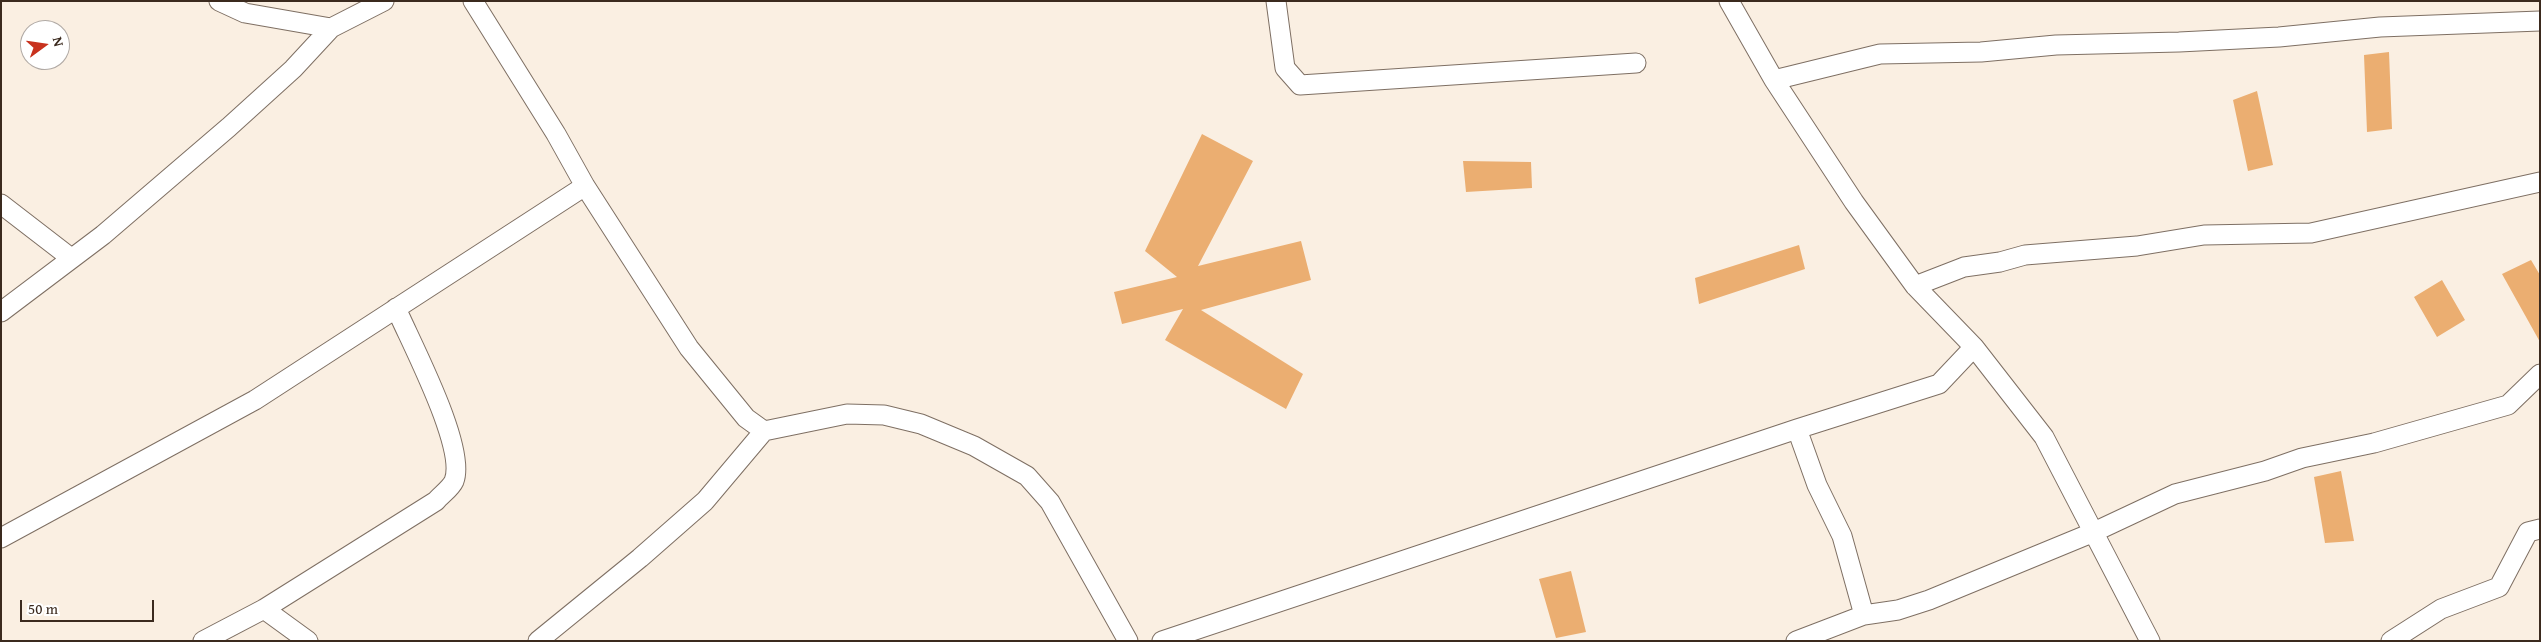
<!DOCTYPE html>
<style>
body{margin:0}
#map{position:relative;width:2541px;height:642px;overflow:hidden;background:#faefe2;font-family:"Gentium Book Plus",serif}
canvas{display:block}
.frame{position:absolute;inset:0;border:2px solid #3b2a1e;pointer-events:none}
.north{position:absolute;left:20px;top:20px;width:50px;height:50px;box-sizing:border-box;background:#fff;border:1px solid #b1aaa5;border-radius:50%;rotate:76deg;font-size:14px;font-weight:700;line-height:20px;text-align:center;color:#3b2a1e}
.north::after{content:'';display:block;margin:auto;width:18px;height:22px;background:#c8321e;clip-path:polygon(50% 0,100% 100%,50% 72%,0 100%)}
.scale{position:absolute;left:20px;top:600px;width:134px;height:22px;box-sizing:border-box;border:2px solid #3b2a1e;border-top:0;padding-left:6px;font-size:15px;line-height:18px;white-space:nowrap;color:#3b2a1e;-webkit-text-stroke:4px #fff;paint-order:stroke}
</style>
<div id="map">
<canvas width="2541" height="642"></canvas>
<div class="frame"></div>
<div class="north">N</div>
<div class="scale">50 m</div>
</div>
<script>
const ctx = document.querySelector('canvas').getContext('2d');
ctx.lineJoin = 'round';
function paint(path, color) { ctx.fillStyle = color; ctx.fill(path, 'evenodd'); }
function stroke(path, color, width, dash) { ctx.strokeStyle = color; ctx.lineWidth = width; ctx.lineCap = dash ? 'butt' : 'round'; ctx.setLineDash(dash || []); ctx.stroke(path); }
const building = new Path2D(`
 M 2389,52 L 2392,129 L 2367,132 L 2364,55 Z
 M 2257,91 L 2273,165 L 2248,171 L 2233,100 Z
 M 1202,134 L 1253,161 L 1198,266 L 1301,241 L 1311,280 L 1201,310 L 1303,374 L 1286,409 L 1165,340 L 1183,309 L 1122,324 L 1114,292 L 1177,277 L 1145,251 Z
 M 1463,161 L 1531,162 L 1532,188 L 1466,192 Z
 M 1799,245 L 1805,269 L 1699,304 L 1695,278 Z
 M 2531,260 L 2540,275 L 2540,342 L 2502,274 Z
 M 2442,280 L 2465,320 L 2437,337 L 2414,297 Z
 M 2341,471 L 2354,541 L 2325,543 L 2314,477 Z
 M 1571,571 L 1586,632 L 1556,638 L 1539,579 Z`);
const minor = new Path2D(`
 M 219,1 L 245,13 L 331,28 L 384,1
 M 473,1 L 556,134 L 585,186 L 689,348 L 746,418 L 764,431
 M 1276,1 L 1285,68 L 1300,85 L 1636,63
 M 1774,80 L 1880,54 L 1981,52 L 2056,45 L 2179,42 L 2279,37 L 2380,27 L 2540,21
 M 1,204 L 71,258
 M 1915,286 L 1964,267 L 2000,262 L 2025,255 L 2137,246 L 2204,235 L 2311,233 L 2540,182
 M 1,312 L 103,235 L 229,127 L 293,69 L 331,28
 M 1974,347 L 2044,437 L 2150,641
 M 1797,429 L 1817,485 L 1842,536 L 1864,615 L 1898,610 L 1929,600 L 2094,532 L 2175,494 L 2265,471 L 2302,458 L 2374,443 L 2508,405 L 2540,374
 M 1,538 L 255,400 L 585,186
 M 264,609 L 308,641
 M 203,641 L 264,609 L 436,501 C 441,495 451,488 454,481 C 467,448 411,343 396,308
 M 538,641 L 640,558 L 705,501 L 764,431 L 847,414 L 884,415 L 921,424 L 974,446 L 1027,476 L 1050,502 L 1128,641
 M 1162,641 L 1797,429 L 1939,384 L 1974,347 L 1915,286 L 1854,202 L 1774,80 L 1729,1
 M 1796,641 L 1864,615
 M 2391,641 L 2441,609 L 2499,587 L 2528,532 L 2540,529`);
paint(building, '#ebae71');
stroke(minor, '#7e6f63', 21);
stroke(minor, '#fff', 19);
</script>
